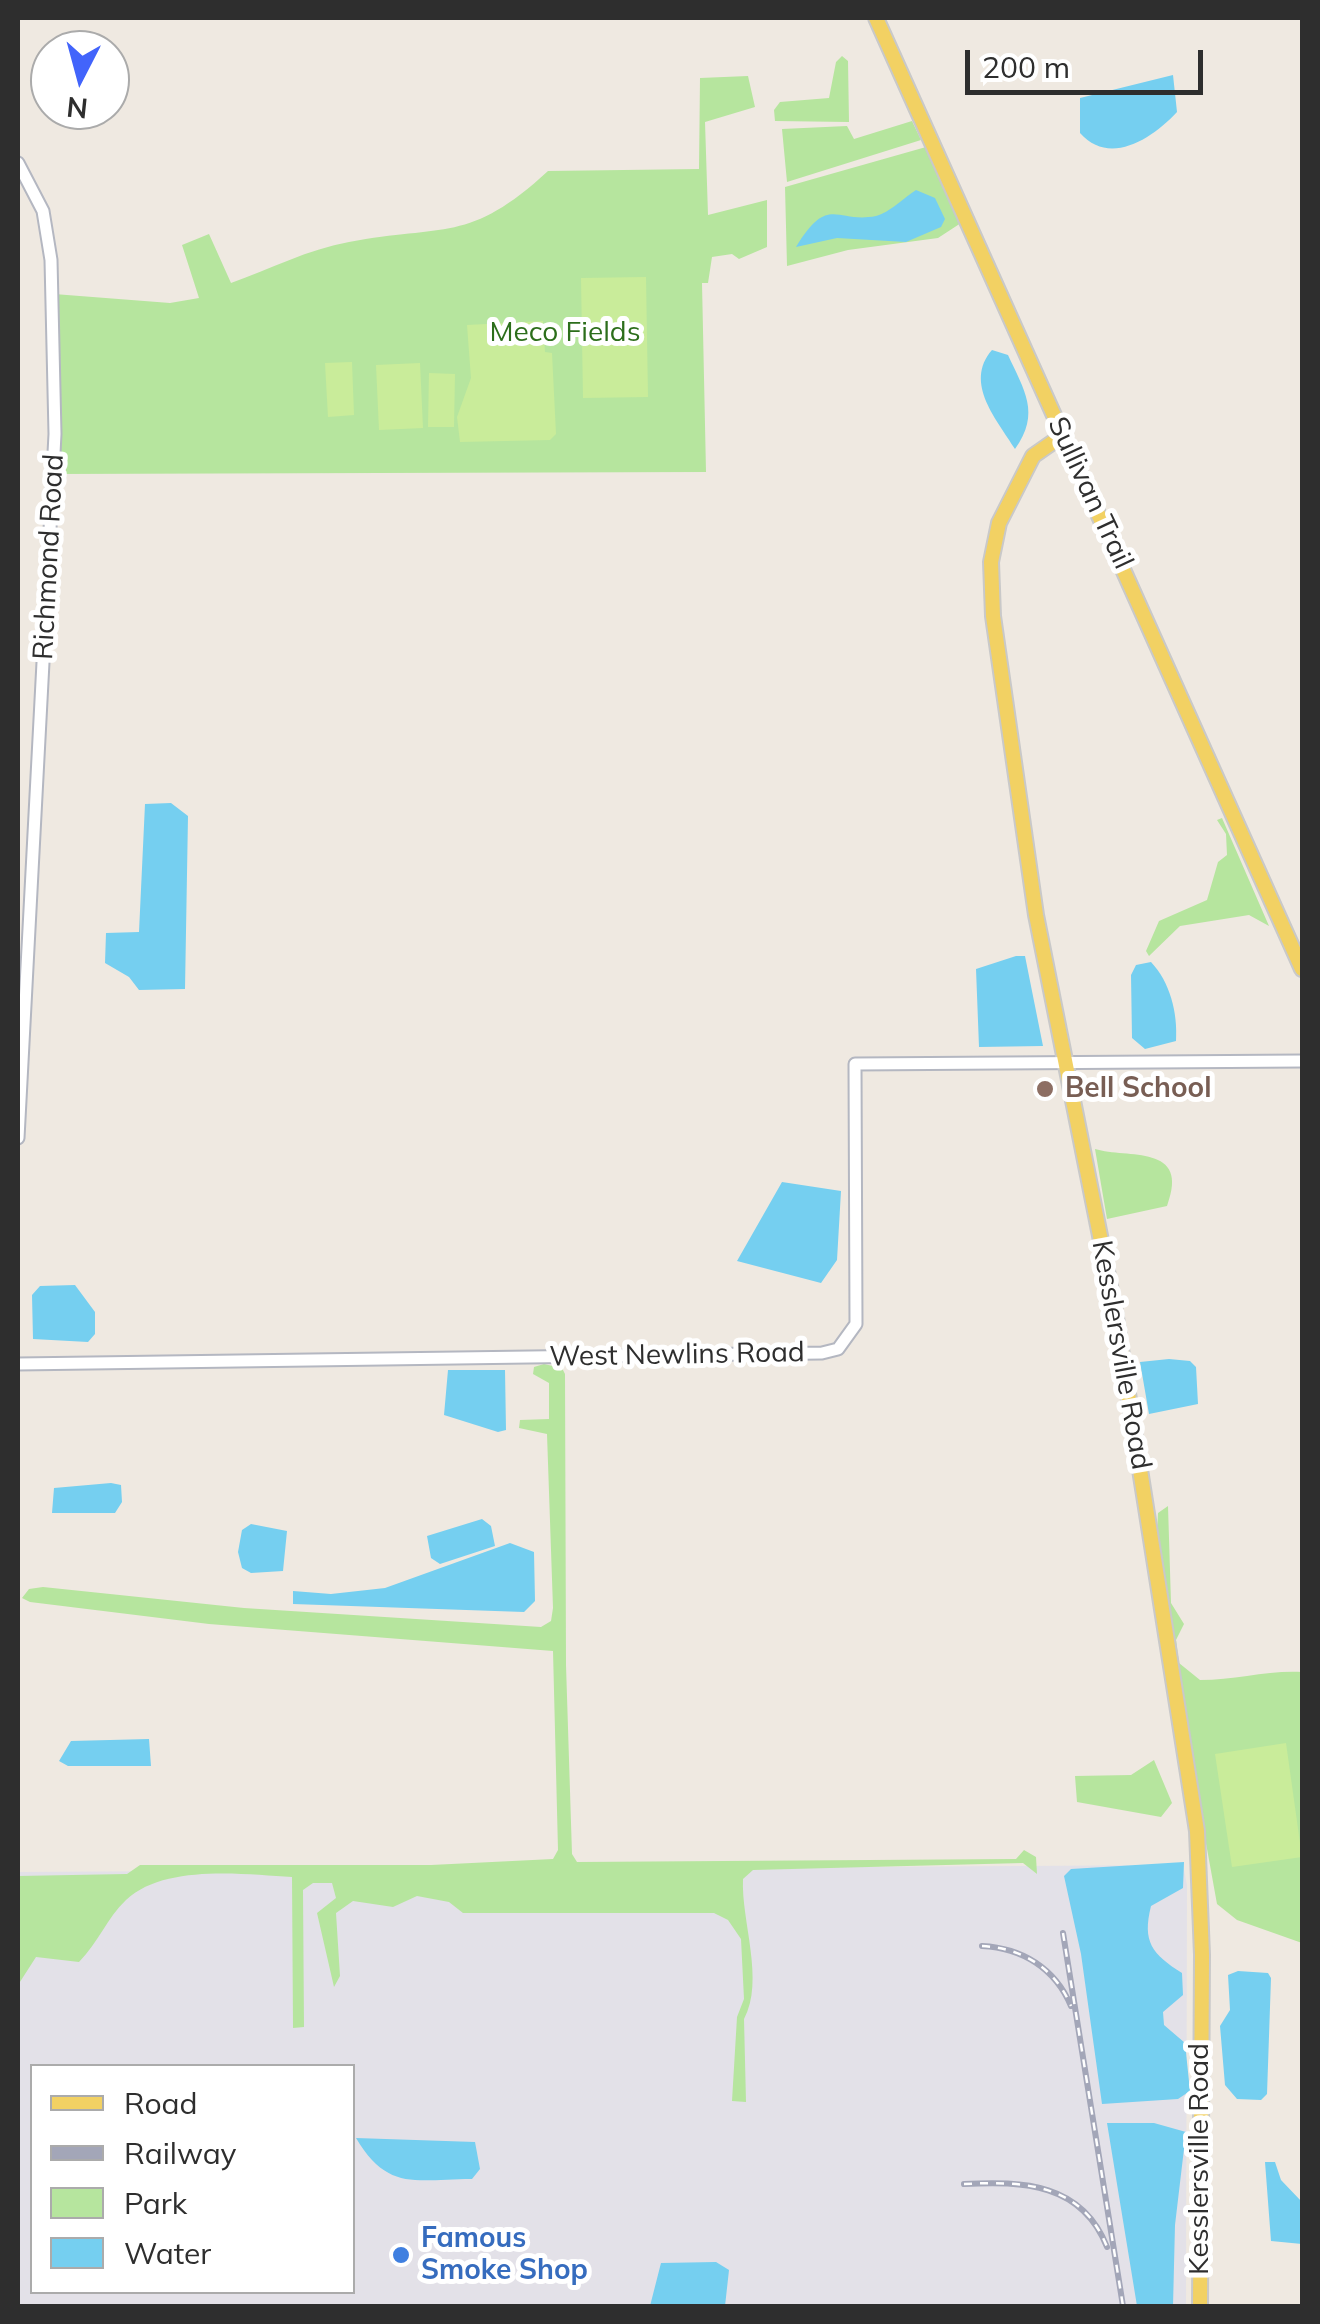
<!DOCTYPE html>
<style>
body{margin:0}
#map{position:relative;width:1320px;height:2324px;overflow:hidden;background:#efe9e1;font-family:Mulish,sans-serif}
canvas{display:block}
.frame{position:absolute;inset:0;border:20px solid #2e2e2e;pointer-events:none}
.legend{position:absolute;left:30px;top:2064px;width:325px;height:230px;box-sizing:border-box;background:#fff;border:2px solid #ababab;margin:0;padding:12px 18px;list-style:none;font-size:30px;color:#2e2e2e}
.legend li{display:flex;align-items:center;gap:20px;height:50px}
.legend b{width:50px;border:2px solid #ababab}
.north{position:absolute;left:30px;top:30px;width:100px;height:100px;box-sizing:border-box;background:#fff;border:2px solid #ababab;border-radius:50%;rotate:186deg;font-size:28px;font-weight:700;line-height:40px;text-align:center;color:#2e2e2e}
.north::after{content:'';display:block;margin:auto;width:35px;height:45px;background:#4264fb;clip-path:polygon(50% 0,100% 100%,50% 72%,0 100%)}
.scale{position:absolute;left:965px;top:50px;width:238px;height:45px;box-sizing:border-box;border:5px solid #2e2e2e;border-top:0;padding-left:12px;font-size:30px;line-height:35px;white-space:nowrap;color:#2e2e2e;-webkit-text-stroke:8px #fff;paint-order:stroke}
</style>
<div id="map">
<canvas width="1320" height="2324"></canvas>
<div class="frame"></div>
<ul class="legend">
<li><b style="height:12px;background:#f2d163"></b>Road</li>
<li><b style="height:12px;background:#a3a6b8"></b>Railway</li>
<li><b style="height:28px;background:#b6e59e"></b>Park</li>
<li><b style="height:28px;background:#75cff0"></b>Water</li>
</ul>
<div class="north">N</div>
<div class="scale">200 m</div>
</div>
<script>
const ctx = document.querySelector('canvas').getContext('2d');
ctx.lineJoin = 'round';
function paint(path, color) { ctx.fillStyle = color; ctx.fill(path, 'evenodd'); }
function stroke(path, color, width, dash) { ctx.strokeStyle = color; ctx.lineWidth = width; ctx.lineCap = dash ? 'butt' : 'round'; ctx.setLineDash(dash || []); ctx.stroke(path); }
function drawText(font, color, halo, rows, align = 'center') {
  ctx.font = font + ' Mulish,sans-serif'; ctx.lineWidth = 10; ctx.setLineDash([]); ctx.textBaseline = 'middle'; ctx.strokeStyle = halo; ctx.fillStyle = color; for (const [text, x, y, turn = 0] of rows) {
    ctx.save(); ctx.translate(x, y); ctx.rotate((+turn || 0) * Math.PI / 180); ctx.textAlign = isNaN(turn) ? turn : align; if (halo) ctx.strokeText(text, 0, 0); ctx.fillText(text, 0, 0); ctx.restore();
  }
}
const industrial = new Path2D(`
 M 1183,1865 L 1187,1885 L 1186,2306 L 18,2306 L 18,1872 ZM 32,2066 L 352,2066 L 352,2292 L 32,2292 Z`);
const green = new Path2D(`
 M 842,56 L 848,61 L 849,122 L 775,121 L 774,110 L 780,102 L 829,98 L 836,62 Z
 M 748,76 L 755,107 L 705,122 L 708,215 L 767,200 L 767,247 L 739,259 L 732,254 L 712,257 L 708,283 L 702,283 L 706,472 L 53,474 L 54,294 L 170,303 L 199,298 L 182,245 L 209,234 L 231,283 C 270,269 309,249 349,242 C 444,224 469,244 548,171 L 699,169 L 700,78 Z
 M 912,121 L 921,140 L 787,182 L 782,129 L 847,126 L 854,139 Z
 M 926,147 L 961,223 L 938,238 L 848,250 L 787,266 L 785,187 Z
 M 1222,818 L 1269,926 L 1249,915 L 1180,926 L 1149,956 L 1146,951 L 1159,921 L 1207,900 L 1218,862 L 1227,855 L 1226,834 L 1217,820 Z
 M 1095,1149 C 1127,1159 1191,1143 1167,1206 L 1107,1219 Z
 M 544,1364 L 562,1368 L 565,1374 L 566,1665 L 572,1854 L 577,1862 L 1016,1859 L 1024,1850 L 1036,1857 L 1037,1874 L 1023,1863 L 753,1870 L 743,1879 C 741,1921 765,1980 744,2019 L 746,2102 L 732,2101 L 737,2017 L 744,1999 L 741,1939 L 728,1920 L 714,1913 L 463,1913 L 449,1902 L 417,1896 L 393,1907 L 353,1901 L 336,1913 L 340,1976 L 334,1987 L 317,1913 L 336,1898 L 332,1883 L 313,1883 L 303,1890 L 304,2027 L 293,2028 L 292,1877 C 243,1874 164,1864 126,1900 C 107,1918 98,1943 79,1962 L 36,1957 L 18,1985 L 18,1876 L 127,1874 L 140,1865 L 431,1865 L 553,1859 L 558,1850 L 553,1651 L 209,1624 L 30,1602 L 22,1598 L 29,1589 L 43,1587 L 244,1608 L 541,1627 L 551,1621 L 553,1608 L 547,1434 L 519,1428 L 520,1420 L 549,1419 L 549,1383 L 533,1374 L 534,1367 Z
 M 1168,1506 L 1171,1603 L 1184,1624 L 1176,1640 L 1179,1663 L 1200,1680 C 1235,1680 1269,1670 1302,1672 L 1302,1943 L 1237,1920 L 1217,1904 L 1177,1683 L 1157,1534 L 1158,1513 Z
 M 1154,1760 L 1172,1803 L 1161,1817 L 1077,1802 L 1075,1776 L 1131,1775 Z`);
const pitch = new Path2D(`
 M 646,277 L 648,397 L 583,398 L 581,278 Z
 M 543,321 L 545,352 L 552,353 L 556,434 L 550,440 L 460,442 L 457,417 L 471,378 L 467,325 Z
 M 352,362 L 354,415 L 328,417 L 325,363 Z
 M 420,363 L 423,428 L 379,430 L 376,365 Z
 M 429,373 L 455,374 L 454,427 L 428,427 Z
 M 1286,1743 L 1302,1857 L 1232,1867 L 1215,1754 Z`);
const water = new Path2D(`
 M 1173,75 L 1177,112 C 1151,140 1109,166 1080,133 L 1080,98 Z
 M 916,190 L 935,198 L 945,219 L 941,227 L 906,242 L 837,238 L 796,247 C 829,193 836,224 876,216 C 889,213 905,197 916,190 Z
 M 992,350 L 1008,355 C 1024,390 1041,413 1015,449 C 998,421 963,383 992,350 Z
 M 171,803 L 188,816 L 185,989 L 139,990 L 129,977 L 105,963 L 106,933 L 139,932 L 145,804 Z
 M 1016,956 L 1025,956 L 1043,1046 L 979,1047 L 976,969 Z
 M 1151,962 C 1170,982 1178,1013 1176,1041 L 1145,1049 L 1132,1038 L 1131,975 L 1136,965 Z
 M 782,1182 L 841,1191 L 837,1260 L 821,1283 L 737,1261 Z
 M 75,1285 L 95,1312 L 95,1334 L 88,1342 L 33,1339 L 32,1295 L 40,1286 Z
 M 1169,1359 L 1190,1361 L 1196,1367 L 1198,1404 L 1149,1414 L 1140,1362 Z
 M 448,1370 L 505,1370 L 506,1430 L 498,1432 L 444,1415 Z
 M 111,1483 L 121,1485 L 122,1502 L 115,1513 L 52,1513 L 54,1488 Z
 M 482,1519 L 491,1526 L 495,1546 L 440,1564 L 431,1558 L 427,1536 Z
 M 251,1524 L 287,1531 L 283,1571 L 251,1573 L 242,1568 L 238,1552 L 242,1530 Z
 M 510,1543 L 534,1552 L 535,1601 L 524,1612 L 293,1604 L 293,1591 L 331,1594 L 385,1588 Z
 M 149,1739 L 151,1766 L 68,1766 L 59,1761 L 71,1741 Z
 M 1184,1862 L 1183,1888 L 1151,1906 C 1142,1942 1152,1954 1182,1973 L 1183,1995 L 1163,2012 L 1164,2025 L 1185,2043 L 1190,2091 L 1178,2099 L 1102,2104 L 1081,1954 L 1064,1876 L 1071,1869 Z
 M 1238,1971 L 1268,1973 L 1271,1978 L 1267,2094 L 1261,2100 L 1237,2099 L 1225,2085 L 1220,2026 L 1230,2010 L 1228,1975 Z
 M 1107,2123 L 1154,2123 L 1186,2132 L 1175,2225 L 1173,2306 L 1137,2306 Z
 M 356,2138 L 475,2142 L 480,2169 L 472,2179 C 416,2179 388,2192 356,2138 Z
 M 1265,2162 L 1275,2162 L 1281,2180 L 1302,2202 L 1302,2244 L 1271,2241 Z
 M 716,2262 L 729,2270 L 725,2306 L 650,2306 L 661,2263 Z`);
const minor = new Path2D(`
 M 18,163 L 43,211 L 51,260 L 55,434 L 18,1138
 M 18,1364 L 822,1353 L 838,1349 L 856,1324 L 855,1064 L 1302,1061`);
const major = new Path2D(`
 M 876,18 L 1302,969
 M 1063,435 L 1033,456 L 999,523 L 991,562 L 993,616 L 1036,915 L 1115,1311 L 1197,1831 L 1202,1955 L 1200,2306`);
const rail = new Path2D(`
 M 1063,1933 L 1123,2306
 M 982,1946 C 1022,1948 1055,1968 1071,2006
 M 964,2184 C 1023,2181 1082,2183 1107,2247`);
const markers = [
 [1045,1089,10,"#8d6e63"],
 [401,2255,10,"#3f7fe0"]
];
const parkNames = [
 ["Meco Fields",565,333]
];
const streetNames = [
 ["Sullivan Trail",1090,493,65],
 ["Richmond Road",49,557,-87],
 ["West Newlins Road",677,1355,-1],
 ["Kesslersville Road",1121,1355,80],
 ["Kesslersville Road",1200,2159,-90]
];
const educationNames = [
 ["Bell School",1065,1089]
];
const shopNames = [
 ["Famous",421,2239],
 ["Smoke Shop",421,2271]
];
paint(industrial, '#e3e1e8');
paint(green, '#b6e59e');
paint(pitch, '#c9ec9a');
paint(water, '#75cff0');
stroke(minor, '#b4b7c1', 15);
stroke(major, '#c9c9c9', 18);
stroke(minor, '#fff', 11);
stroke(major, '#f2d163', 14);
stroke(rail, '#a3a6b8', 6);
stroke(rail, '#fff', 2.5, [8]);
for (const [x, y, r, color] of markers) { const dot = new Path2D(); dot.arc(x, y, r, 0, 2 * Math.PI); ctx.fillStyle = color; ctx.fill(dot); stroke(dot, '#fff', 4); }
drawText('28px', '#2c6e1b', '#fff', parkNames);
drawText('28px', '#2e2e2e', '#fff', streetNames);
drawText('bold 28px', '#785e54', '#fff', educationNames, 'left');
drawText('bold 28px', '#366cbe', '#fff', shopNames, 'left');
</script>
